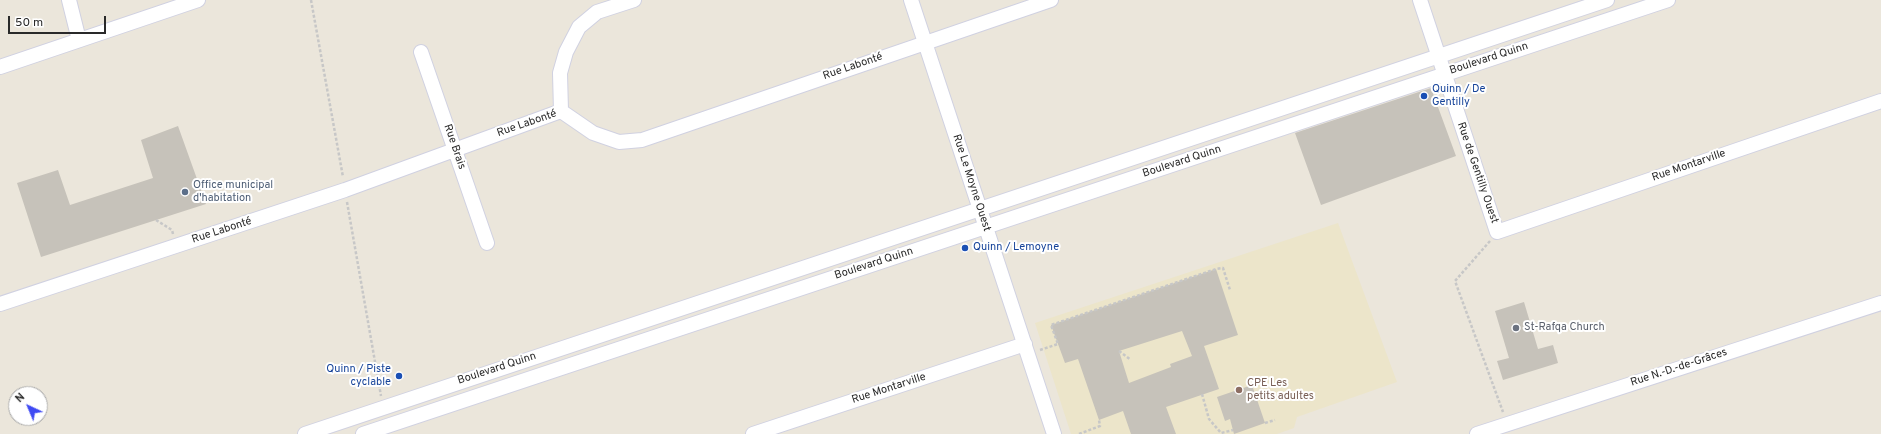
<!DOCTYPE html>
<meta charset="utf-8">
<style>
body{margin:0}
#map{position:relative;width:1881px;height:434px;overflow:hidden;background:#ebe6db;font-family:Overpass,sans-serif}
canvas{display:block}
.north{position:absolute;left:8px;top:386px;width:40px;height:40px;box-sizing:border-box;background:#fff;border:1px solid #a9a9a9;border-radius:50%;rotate:316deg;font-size:11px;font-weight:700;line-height:16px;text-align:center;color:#292929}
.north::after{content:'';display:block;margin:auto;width:14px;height:18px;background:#3f4af3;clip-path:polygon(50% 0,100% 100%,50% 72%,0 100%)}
.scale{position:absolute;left:8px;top:16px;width:98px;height:18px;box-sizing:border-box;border:2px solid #292929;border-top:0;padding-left:5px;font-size:12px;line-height:14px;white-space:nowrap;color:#292929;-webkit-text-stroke:3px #fff;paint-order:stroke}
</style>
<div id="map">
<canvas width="1881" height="434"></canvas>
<div class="north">N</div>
<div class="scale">50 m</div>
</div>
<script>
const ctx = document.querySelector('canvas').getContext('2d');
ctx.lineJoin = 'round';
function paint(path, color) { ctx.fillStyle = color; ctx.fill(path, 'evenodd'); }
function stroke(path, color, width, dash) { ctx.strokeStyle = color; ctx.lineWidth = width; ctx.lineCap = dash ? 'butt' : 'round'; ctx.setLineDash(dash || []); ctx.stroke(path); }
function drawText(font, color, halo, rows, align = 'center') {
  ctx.font = font + ' Overpass,sans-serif'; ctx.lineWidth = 4; ctx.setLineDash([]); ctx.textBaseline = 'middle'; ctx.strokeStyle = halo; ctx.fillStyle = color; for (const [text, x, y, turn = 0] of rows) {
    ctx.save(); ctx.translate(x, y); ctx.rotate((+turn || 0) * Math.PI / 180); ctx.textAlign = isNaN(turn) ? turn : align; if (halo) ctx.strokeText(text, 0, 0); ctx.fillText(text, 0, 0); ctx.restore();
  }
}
const education = new Path2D(`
 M 1338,223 L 1397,382 L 1297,417 L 1294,428 L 1277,434 L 1071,434 L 1035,323 Z`);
const building = new Path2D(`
 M 1431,88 L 1456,156 L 1321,205 L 1295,133 Z
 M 178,126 L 206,204 L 41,257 L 17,183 L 58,170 L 70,205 L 153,178 L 141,140 Z
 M 1216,269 L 1238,335 L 1204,346 L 1219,389 L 1166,407 L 1176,434 L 1131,434 L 1123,411 L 1099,420 L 1078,359 L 1065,363 L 1051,325 ZM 1182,331 L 1192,356 L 1170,364 L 1171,367 L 1129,383 L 1119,351 Z
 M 1524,302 L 1538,349 L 1553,345 L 1558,363 L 1503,380 L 1497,361 L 1509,358 L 1495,311 Z
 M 1252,385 L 1265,423 L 1234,434 L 1230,419 L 1225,421 L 1217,397 Z`);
const path = new Path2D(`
 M 311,0 L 343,177
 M 347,202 L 381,396
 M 156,220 L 172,230 L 173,234
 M 1490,241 L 1455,281 L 1503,412
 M 1040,350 L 1058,344 L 1051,325 L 1216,269 L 1223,268 L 1230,290
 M 1119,351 L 1131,360
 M 1202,394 L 1209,419 L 1221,433 L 1233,430
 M 1265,423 L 1275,420
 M 1079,434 L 1100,426 L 1099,420`);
const minor = new Path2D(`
 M 69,0 L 79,40
 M 911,0 L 1054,434
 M 1420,0 L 1497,232 L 1881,101
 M 421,52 L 487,243
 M 0,67 L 198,0
 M 561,111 L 593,133 L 619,142 L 642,140 L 1051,0
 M 561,111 L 560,73 L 566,52 L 579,27 L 597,12 L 634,0
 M 0,304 L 345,190 L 561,111
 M 305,434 L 1607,0
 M 363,434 L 1668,0
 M 753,434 L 1025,344
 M 1477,434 L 1881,303`);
const markers = [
 [1424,96,4,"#1a4fb4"],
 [185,192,4,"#5c6f8a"],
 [965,248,4,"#1a4fb4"],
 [1516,328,4,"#6b7280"],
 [399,376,4,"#1a4fb4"],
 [1239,390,4,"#8d6e63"]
];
const streetNames = [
 ["Boulevard Quinn",1489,59,-18],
 ["Rue Labonté",853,67,-19],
 ["Rue Labonté",527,124,-19],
 ["Rue Brais",454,147,71],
 ["Boulevard Quinn",1182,162,-18],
 ["Rue Montarville",1689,166,-19],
 ["Rue de Gentilly Ouest",1477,173,71],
 ["Rue Le Moyne Ouest",971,183,72],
 ["Rue Labonté",222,231,-18],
 ["Boulevard Quinn",874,264,-18],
 ["Rue N.-D.-de-Grâces",1679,368,-18],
 ["Boulevard Quinn",497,369,-18],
 ["Rue Montarville",889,389,-18]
];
const transitNames = [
 ["Quinn / De",1432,90],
 ["Gentilly",1432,103],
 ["Quinn / Lemoyne",973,248],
 ["Quinn / Piste",391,370,"right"],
 ["cyclable",391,383,"right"]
];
const serviceNames = [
 ["Office municipal",193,186],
 ["d'habitation",193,199]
];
const worshipNames = [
 ["St-Rafqa Church",1524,328]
];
const educationNames = [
 ["CPE Les",1247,384],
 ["petits adultes",1247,397]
];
paint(education, '#ece5ca');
paint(building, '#c6c2ba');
stroke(minor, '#d0d1e1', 16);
stroke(path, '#c7c7c7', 2.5, [3, 2]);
stroke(minor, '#fff', 14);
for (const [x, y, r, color] of markers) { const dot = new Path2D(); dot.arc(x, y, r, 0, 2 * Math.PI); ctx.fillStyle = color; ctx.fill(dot); stroke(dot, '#fff', 1.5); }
drawText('11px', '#292929', '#fff', streetNames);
drawText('11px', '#164399', '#fff', transitNames, 'left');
drawText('11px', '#4e5e75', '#fff', serviceNames, 'left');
drawText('11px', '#5b616d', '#fff', worshipNames, 'left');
drawText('11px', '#785e54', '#fff', educationNames, 'left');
</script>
